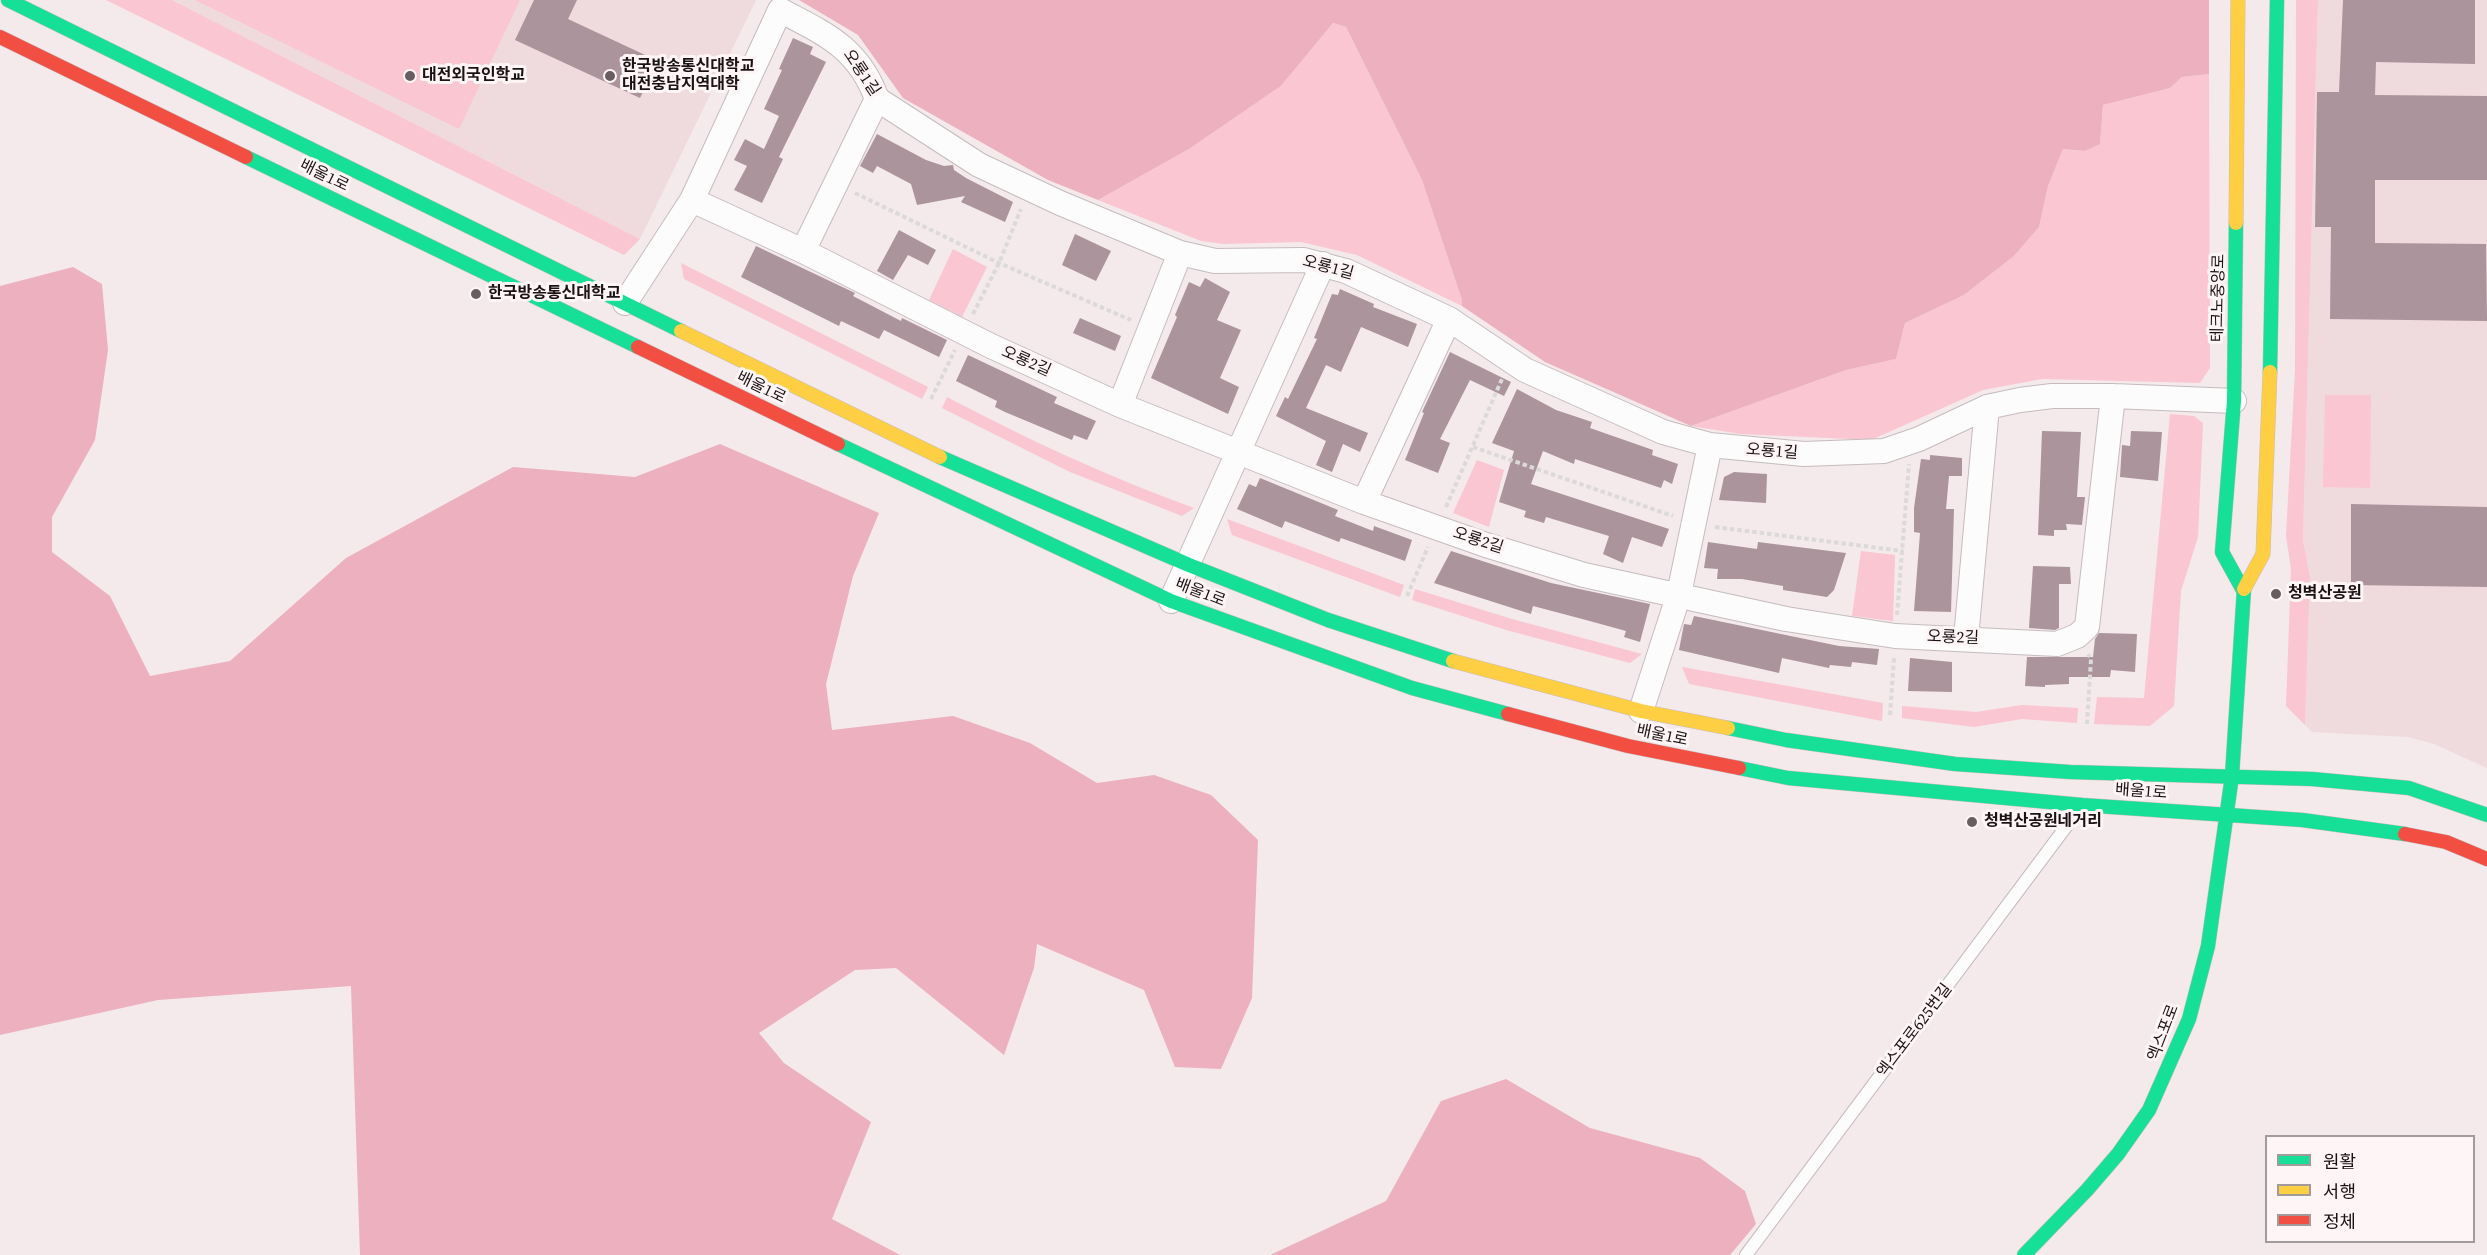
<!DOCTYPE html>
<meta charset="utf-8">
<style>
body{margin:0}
#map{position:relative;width:2487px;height:1255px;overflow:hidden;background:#f4e9eb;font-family:"Source Serif 4","Noto Sans KR",serif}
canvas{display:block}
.legend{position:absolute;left:2265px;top:1135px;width:210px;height:108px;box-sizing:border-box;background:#fdf5f6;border:2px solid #a29b9c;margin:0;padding:8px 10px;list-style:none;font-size:18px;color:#1a1315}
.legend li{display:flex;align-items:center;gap:12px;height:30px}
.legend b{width:30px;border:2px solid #a29b9c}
</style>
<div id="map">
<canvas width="2487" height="1255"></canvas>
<ul class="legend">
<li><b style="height:8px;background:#16e098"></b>원활</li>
<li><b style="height:8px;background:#ffcf43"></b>서행</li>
<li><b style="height:8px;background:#f24e42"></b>정체</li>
</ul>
</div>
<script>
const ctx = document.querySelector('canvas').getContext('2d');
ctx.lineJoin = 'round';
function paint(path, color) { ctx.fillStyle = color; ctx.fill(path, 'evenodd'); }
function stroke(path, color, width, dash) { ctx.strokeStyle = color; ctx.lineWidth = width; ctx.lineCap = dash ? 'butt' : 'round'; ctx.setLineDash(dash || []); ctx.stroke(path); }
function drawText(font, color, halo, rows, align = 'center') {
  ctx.font = font + ' "Source Serif 4","Noto Sans KR",serif'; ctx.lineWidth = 6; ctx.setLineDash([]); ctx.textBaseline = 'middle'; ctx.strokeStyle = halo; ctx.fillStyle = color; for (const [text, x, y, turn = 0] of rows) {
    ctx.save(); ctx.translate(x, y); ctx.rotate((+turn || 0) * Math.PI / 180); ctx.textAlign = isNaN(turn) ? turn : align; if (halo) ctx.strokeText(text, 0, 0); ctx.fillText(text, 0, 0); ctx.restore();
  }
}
const built = new Path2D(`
 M 172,0 L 756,0 L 640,239 Z
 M 2318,0 L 2487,0 L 2487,768 L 2434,744 L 2408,737 L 2312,732 L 2305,725 L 2310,577 L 2303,540 Z`);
const green = new Path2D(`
 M 106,0 L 172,0 L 640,239 L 624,255 Z
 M 195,0 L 520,0 L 459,129 Z
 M 2296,0 L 2318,0 L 2303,540 L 2310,577 L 2305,725 L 2286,706 L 2291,569 L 2286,536 L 2295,370 Z
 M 1333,23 L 1346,27 L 1422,180 L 1462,300 L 1462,306 L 1357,255 L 1301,242 L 1223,244 L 1201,241 L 1098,200 L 1189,149 L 1281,86 Z
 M 2209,74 L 2210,368 L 2200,383 L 2042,379 L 1983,390 L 1871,440 L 1740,434 L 1691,426 L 1846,370 L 1896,359 L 1905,323 L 1964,295 L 2014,256 L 2039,227 L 2048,186 L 2063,149 L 2085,151 L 2100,143 L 2103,105 L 2170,88 L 2182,77 Z
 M 953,249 L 987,267 L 962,317 L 929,300 Z
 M 681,263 L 928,387 L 922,399 L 684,279 Z
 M 2325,395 L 2371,395 L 2370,488 L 2323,487 Z
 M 947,397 C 1027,439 1108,477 1194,508 L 1182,516 L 1070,472 L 942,408 Z
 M 2170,414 L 2194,416 L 2203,423 L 2198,537 L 2181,591 L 2174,706 L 2150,726 L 2094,724 L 2097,697 L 2144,698 Z
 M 1477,460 L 1504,470 L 1489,527 L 1453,513 Z
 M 1227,519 L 1404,585 L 1400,597 L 1232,535 Z
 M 1861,551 L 1895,555 L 1893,621 L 1852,616 Z
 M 1415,589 L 1512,619 L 1642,654 L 1630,663 L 1506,630 L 1412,600 Z
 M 1682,667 L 1883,703 L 1882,721 L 1689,684 Z
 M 2022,705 L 2078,708 L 2077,723 L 2022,719 L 1974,727 L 1902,718 L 1902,706 L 1976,712 Z`);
const forest = new Path2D(`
 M 799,0 L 2209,0 L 2209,74 L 2182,77 L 2170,88 L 2103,105 L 2100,144 L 2085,151 L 2063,149 L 2048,186 L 2039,227 L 2014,256 L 1964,295 L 1905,323 L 1896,359 L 1846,370 L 1691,426 L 1545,362 L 1462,306 L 1462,300 L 1422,180 L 1346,27 L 1333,23 L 1281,86 L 1189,149 L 1098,200 L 1048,180 L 903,98 L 858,35 Z
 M 73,267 L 102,284 L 108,350 L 95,440 L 52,517 L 52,552 L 110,596 L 150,676 L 230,661 L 346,558 L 513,467 L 635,477 L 720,444 L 879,513 L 853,576 L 826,684 L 832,730 L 953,716 L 1030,743 L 1097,783 L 1154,775 L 1211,795 L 1258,840 L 1252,998 L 1221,1069 L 1175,1067 L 1144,990 L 1037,944 L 1034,968 L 1004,1055 L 896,968 L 855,970 L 759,1033 L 784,1063 L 871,1122 L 832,1219 L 900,1255 L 360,1255 L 351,986 L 158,1000 L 0,1035 L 0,286 Z
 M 1506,1079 L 1590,1128 L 1700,1158 L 1745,1191 L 1756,1224 L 1730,1255 L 1270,1255 L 1386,1201 L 1441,1101 Z`);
const building = new Path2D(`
 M 534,0 L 577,0 L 568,19 L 658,61 L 640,98 L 515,40 Z
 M 2343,0 L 2475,0 L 2475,64 L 2376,62 L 2375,95 L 2487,96 L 2487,180 L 2375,180 L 2375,243 L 2486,244 L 2487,321 L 2330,319 L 2331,227 L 2315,227 L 2317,92 L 2339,92 Z
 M 793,38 L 813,47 L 810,54 L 826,62 L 779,157 L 783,159 L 762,203 L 734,190 L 747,166 L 734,160 L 745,139 L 764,149 L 779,116 L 764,109 L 782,70 L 779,69 Z
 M 877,134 L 926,160 L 944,166 L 953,165 L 954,170 L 966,178 L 1013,202 L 1005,222 L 961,202 L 965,196 L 917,205 L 911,184 L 877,166 L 873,173 L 860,166 Z
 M 899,230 L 936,250 L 928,265 L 908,255 L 893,280 L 877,271 Z
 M 1075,234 L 1111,251 L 1096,281 L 1062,265 Z
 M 756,246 L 855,293 L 853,296 L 901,321 L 902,318 L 947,340 L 939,357 L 884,330 L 879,339 L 841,321 L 839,326 L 741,277 Z
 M 1205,278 L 1230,292 L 1217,320 L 1241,330 L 1220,378 L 1239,387 L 1228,414 L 1151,378 L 1177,317 L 1175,315 L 1189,282 L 1200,287 Z
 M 1340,289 L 1374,304 L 1373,307 L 1417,324 L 1408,347 L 1361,327 L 1341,372 L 1326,365 L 1306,408 L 1368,433 L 1360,452 L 1343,444 L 1332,472 L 1316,465 L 1326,441 L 1276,416 L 1285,397 L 1288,399 L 1317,339 L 1314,338 L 1332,294 L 1338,295 Z
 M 1080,318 L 1121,336 L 1115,351 L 1073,333 Z
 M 1450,352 L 1511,382 L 1504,396 L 1470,380 L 1440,439 L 1450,443 L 1438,473 L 1405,460 L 1424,413 L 1422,412 Z
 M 968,355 L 1057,397 L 1054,403 L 1096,421 L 1087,440 L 1074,435 L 1072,440 L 1005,412 L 995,407 L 997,401 L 956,381 Z
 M 1517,389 L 1556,410 L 1592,422 L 1590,428 L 1653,450 L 1652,455 L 1678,464 L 1672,484 L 1664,480 L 1661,488 L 1575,459 L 1574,464 L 1543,451 L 1531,484 L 1669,529 L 1662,547 L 1632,537 L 1623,563 L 1603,554 L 1609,536 L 1546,517 L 1544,523 L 1524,517 L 1526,511 L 1499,502 L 1514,451 L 1492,443 Z
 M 2042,431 L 2081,432 L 2077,497 L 2085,497 L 2082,525 L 2066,524 L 2067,530 L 2054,530 L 2054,536 L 2038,535 Z
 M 2131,431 L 2162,432 L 2158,481 L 2120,477 L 2122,445 L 2130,446 Z
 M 1930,455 L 1962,458 L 1962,476 L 1949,476 L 1946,509 L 1954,509 L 1951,612 L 1914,611 L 1920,533 L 1914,532 L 1914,508 L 1921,459 L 1930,460 Z
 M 1734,472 L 1767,474 L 1766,503 L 1719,500 L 1724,477 Z
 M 1260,478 L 1338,510 L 1335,516 L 1373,531 L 1374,526 L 1412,540 L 1405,561 L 1341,538 L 1339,542 L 1285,521 L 1282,528 L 1237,509 L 1249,484 L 1256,487 Z
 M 2351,504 L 2487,507 L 2487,587 L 2351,585 Z
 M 1708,542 L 1757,549 L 1758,542 L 1846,553 L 1834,590 L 1827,597 L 1783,590 L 1783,586 L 1742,579 L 1717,579 L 1718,569 L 1704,568 Z
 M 1451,551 L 1551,583 L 1650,604 L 1640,642 L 1624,637 L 1626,631 L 1586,620 L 1533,606 L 1531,614 L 1434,583 Z
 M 2033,566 L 2070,567 L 2071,584 L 2059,584 L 2059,628 L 2055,630 L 2029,628 Z
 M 1694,616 L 1839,646 L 1879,649 L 1877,665 L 1852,662 L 1851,667 L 1830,665 L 1829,668 L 1782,658 L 1779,673 L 1679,650 L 1684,624 L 1691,625 Z
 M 2099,633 L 2137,634 L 2135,672 L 2111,670 L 2110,677 L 2069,677 L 2069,684 L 2045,685 L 2045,687 L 2025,686 L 2027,657 L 2093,657 L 2095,639 Z
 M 1910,658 L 1952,662 L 1952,692 L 1908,691 Z`);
const path = new Path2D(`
 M 855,193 L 999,263 L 1131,320
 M 973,314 L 999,263 L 1021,209
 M 931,399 L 955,350
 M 1473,447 L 1673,516
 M 1446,507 L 1502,379
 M 1715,527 L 1903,551
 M 1407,596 L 1428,547
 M 1897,615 L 1909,464
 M 1890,715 L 1894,658
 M 2087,724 L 2091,659 L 2088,654`);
const lane = new Path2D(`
 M 1746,1255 L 2080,808`);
const street = new Path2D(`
 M 692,200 L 803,251 L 991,346 L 1120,405 L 1364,502 L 1486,545 L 1584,575 L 1786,619 L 1895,636 L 2057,644 L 2077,636 L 2087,627 L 2113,396
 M 803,251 L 877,99
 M 625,303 L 692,200 L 780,10 C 825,34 858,47 877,99 L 979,165 L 1060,203 L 1180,253 L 1215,261 L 1304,260 L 1346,271 L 1449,319 L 1525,370 L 1663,432 L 1710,445 L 1804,454 L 1884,451 L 1919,439 L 1987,407 L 2020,400 L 2052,396 L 2113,396 L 2234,401
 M 1120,405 L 1180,253
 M 1364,502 L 1449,319
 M 1171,601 L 1323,264
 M 1966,638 L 1987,407
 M 1641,711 L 1679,594 L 1710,445`);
const fast = new Path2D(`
 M 8,0 L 681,331
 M 246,157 L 638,347
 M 2236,223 L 2234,401 L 2222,552 L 2243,590
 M 2270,372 L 2277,0
 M 838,444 L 1171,601 L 1412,688 L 1508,714
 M 940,457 L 1189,565 L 1328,620 L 1453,661
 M 1728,728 L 1786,740 L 1955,764 L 2070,772 L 2312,779 L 2409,788 L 2487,815
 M 1739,768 L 1788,778 L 2082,805 L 2302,820 L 2405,834
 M 2024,1255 L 2087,1190 L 2118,1154 L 2149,1110 L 2189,1019 L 2208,946 L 2232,776 L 2244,589`);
const slow = new Path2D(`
 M 2236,223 L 2238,0
 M 681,331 L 940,457
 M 2244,589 L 2263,554 L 2270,372
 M 1453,661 L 1641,711 L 1728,728`);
const jam = new Path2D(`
 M 0,37 L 246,157
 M 638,347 L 838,444
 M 1508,714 L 1628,746 L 1739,768
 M 2405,834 L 2446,842 L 2487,859`);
const markers = [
 [410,76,6,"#665e60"],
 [610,76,6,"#665e60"],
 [476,294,6,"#665e60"],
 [2276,594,6,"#665e60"],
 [1972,822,6,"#665e60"]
];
const poiNames = [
 ["한국방송통신대학교",622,67],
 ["대전충남지역대학",622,85],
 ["대전외국인학교",422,76],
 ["한국방송통신대학교",488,294],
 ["청벽산공원",2288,594],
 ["청벽산공원네거리",1984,822]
];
const streetNames = [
 ["오룡1길",861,73,56],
 ["배울1로",324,176,26],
 ["오룡1길",1328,268,15],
 ["테크노중앙로",2219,298,-89],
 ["오룡2길",1026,362,24],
 ["배울1로",761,388,26],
 ["오룡1길",1772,452,4],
 ["오룡2길",1478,541,18],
 ["배울1로",1200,593,21],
 ["오룡2길",1953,638,2],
 ["배울1로",1662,736,12],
 ["배울1로",2141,792,4],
 ["엑스포로625번길",1915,1031,-53],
 ["엑스포로",2164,1033,-69]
];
paint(built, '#efdade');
paint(green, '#fac6d2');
paint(forest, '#edb0bf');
paint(building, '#ab949b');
stroke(lane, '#c5bcbe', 14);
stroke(street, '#c5bcbe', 26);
stroke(fast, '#c5bcbe', 15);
stroke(slow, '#c5bcbe', 15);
stroke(jam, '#c5bcbe', 15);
stroke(path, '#dcd9d9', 4, [4.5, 3]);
stroke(lane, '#fdfcfc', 12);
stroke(street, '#fdfcfc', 24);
stroke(fast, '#16e098', 14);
stroke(slow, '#ffcf43', 14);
stroke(jam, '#f24e42', 14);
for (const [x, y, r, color] of markers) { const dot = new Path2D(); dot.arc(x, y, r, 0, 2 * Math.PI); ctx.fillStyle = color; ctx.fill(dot); stroke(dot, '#fdf5f6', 2); }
drawText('bold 16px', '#1a1315', '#fdf5f6', poiNames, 'left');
drawText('16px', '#1a1315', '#fdf5f6', streetNames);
</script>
